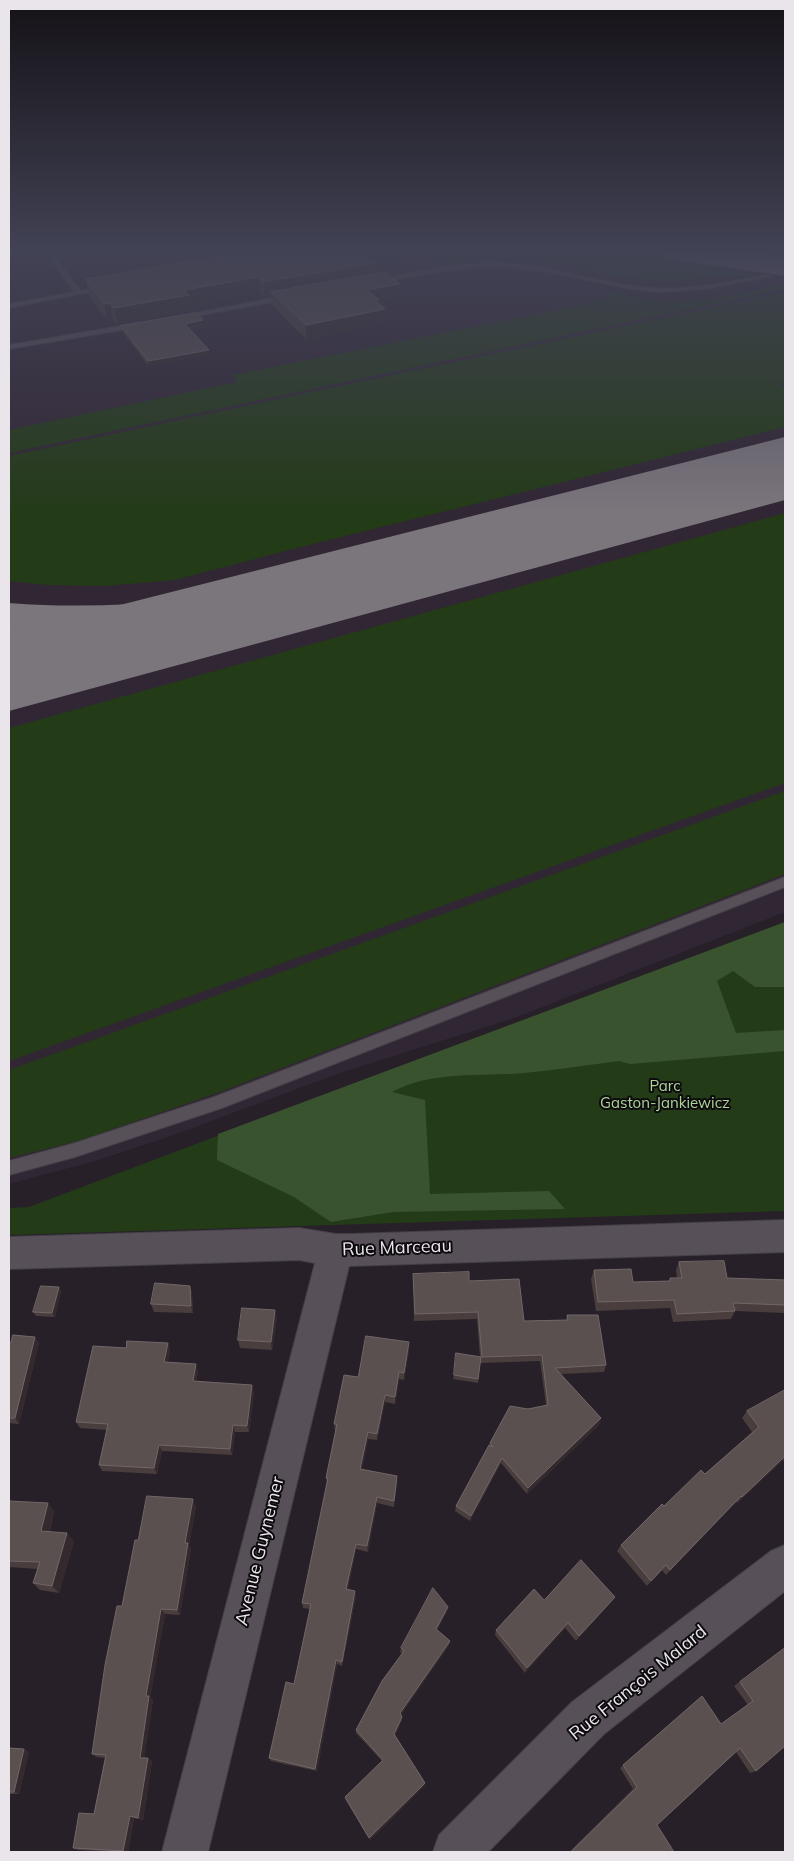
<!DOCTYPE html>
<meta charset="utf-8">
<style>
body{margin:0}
#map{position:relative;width:794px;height:1861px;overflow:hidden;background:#272029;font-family:Mulish,sans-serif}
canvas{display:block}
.frame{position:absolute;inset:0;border:10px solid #eae5eb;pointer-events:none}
</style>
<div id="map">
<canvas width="794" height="1861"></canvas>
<div class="frame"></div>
</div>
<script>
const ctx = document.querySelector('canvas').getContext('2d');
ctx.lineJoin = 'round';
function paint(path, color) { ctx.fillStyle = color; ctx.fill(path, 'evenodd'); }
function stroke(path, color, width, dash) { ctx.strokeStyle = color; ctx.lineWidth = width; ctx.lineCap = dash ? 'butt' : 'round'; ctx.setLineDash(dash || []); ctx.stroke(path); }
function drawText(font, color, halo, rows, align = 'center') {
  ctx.font = font + ' Mulish,sans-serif'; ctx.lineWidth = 4; ctx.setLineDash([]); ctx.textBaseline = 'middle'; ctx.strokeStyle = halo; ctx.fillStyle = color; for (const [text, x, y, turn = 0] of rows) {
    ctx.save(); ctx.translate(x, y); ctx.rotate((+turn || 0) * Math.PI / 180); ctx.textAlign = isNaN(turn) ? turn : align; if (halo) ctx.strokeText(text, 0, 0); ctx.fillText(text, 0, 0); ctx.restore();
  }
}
const built = new Path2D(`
 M 9,251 L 785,251 L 785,912 L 517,1017 L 334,1075 L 171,1136 L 95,1161 L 9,1184 Z`);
const green = new Path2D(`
 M 482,251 L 632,251 L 725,265 L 723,270 L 758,275 L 673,281 L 646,281 L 519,259 L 473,261 L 434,268 L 426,261 Z
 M 785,284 L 785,289 L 9,453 L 9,430 L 237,382 L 233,375 L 607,300 L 607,292 C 623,293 639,299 656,301 C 699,305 743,293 785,284 Z
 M 785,292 L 785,382 L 779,384 L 785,388 L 785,427 L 293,549 L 175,580 L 104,586 L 48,585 L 9,581 L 9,456 Z
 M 785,513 L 785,783 L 9,1061 L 9,728 Z
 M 785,791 L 785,874 L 217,1093 L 78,1141 L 9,1158 L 9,1070 Z
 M 785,922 L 785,1211 L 9,1235 L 9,1208 L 29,1207 Z`);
const forest = new Path2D(`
 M 785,922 L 785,987 L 755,987 L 733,971 L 717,981 L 736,1033 L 785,1030 L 785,1051 L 630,1064 L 619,1061 C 587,1065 555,1070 524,1073 C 479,1077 433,1070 392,1092 L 425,1100 L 430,1194 L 549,1191 L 565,1209 L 393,1212 L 331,1222 L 294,1197 L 217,1160 L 218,1134 Z`);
const taxiway = new Path2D(`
 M 660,251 L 748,251 L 785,256 L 785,276 L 676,260 L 665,258 Z
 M 281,586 L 298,591 L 305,601 L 298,611 C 205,635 104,642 9,633 L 9,603 C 101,610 190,602 281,586 Z`);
const runway = new Path2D(`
 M 785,437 L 785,500 L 9,711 L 9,633 Z`);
const service = new Path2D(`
 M 44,251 L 51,251 L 81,291 L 106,286 L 110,288 L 9,308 L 9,304 L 74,292 Z
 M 488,262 C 541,262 590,281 642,287 C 685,292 728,282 770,274 L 773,276 L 706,289 L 658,292 L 625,288 L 539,270 L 488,266 L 456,269 L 376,283 L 373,281 L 440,267 Z
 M 288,295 L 292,297 L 291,299 L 179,319 L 175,317 Z
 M 138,323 L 141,323 L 141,327 L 9,349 L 9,345 Z
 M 785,877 L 785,887 L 222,1108 L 75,1157 L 9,1175 L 9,1161 L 75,1143 L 214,1097 Z`);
const minor = new Path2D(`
 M 785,1220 L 785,1252 L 349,1266 L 208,1852 L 162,1852 L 315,1263 L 299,1260 L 9,1269 L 9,1237 L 299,1228 L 336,1234 L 352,1234 Z
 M 785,1545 L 785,1591 L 604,1734 L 488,1852 L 433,1852 L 439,1835 L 572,1702 L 771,1551 Z`);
const wall = new Path2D(`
 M 249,251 L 407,251 L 407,264 L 376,270 L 376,273 L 400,297 L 379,301 L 379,304 L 385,309 L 385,322 L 306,339 L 272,305 L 271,297 L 265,298 L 260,293 L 191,306 L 191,311 L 117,324 L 113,319 L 107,320 L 89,295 L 86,279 Z
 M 204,325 L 189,328 L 210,355 L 148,365 L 122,331 L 121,326 Z
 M 679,1262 L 727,1278 L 785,1280 L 785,1313 L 735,1311 L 731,1319 L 673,1322 L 670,1308 L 596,1311 L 591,1279 L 594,1270 L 633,1282 L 669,1281 L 670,1278 L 677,1278 L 676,1270 Z
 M 413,1274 L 469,1281 L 524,1321 L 566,1320 L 567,1315 L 606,1365 L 604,1372 L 561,1374 L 601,1418 L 599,1425 L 527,1494 L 501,1463 L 470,1521 L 455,1511 L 456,1506 L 490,1443 L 528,1409 L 546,1405 L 540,1361 L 481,1363 L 481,1359 L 478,1383 L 453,1379 L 454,1375 L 480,1357 L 477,1319 L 414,1321 Z
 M 190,1286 L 192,1293 L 193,1313 L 154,1312 L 151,1304 Z
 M 59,1287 L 61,1291 L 55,1317 L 36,1316 L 33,1312 Z
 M 277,1318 L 272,1350 L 240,1348 L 238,1340 Z
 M 9,1342 L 39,1343 L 19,1424 L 9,1423 Z
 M 168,1343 L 170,1350 L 168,1362 L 198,1371 L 196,1382 L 254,1392 L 249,1432 L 235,1432 L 232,1455 L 162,1451 L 157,1474 L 102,1471 L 99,1465 L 107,1430 L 80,1428 L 76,1422 L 126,1348 Z
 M 409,1350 L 404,1380 L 399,1379 L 395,1404 L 385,1402 L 377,1440 L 368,1439 L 362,1469 L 397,1482 L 394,1507 L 377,1503 L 368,1552 L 356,1549 L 348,1589 L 356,1596 L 342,1666 L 337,1664 L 317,1771 L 271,1761 L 269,1758 L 294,1684 L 310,1609 L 303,1608 L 302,1603 L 327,1483 L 326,1478 L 336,1431 L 335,1431 L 334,1424 L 358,1377 Z
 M 785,1390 L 785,1463 L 783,1460 L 737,1503 L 736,1502 L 666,1575 L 662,1570 L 647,1586 L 617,1551 L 621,1545 L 664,1506 L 705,1474 L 752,1432 L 742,1418 L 747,1411 Z
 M 9,1501 L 54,1511 L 50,1532 L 74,1541 L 59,1593 L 40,1590 L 33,1583 L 38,1569 L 9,1567 Z
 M 196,1506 L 189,1545 L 191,1549 L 180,1615 L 165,1614 L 150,1698 L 153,1700 L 144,1758 L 152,1761 L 143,1820 L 134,1818 L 128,1852 L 78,1850 L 73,1848 L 94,1814 L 105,1758 L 97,1757 L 92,1754 L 122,1606 L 138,1540 Z
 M 615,1597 L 611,1602 L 576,1641 L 565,1628 L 525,1673 L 495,1635 L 496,1630 L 544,1600 Z
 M 447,1611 L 437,1630 L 450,1641 L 449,1645 L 401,1715 L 402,1720 L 395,1735 L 425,1785 L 370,1840 L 345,1799 L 382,1761 L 356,1733 L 356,1730 L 403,1654 L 400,1652 L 401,1648 Z
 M 785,1648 L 756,1771 L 750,1773 L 736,1752 L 657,1825 L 674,1852 L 569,1852 L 633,1789 L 620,1768 L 702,1696 L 721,1724 L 748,1705 L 734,1686 Z
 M 9,1748 L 29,1752 L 19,1794 L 9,1794 Z`);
const shadedWall = new Path2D(`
 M 391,251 L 407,251 L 407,264 L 376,270 L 377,278 L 271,292 L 271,297 L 265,298 L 263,282 L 367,256 Z
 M 259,277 L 260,293 L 191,306 L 191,311 L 117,324 L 114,308 L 185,290 Z
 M 400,284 L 400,297 L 379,301 L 379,311 L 385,309 L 385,322 L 306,339 L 306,325 L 367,290 Z
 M 110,303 L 113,319 L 107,320 L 104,304 Z
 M 203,320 L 204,325 L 186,328 L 185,324 Z
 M 209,350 L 210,355 L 148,365 L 148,361 Z
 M 190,1286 L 192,1293 L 193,1313 L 191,1306 Z
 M 59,1287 L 61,1291 L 55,1317 L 52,1313 Z
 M 275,1310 L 277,1318 L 272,1350 L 271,1342 Z
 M 35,1337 L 39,1343 L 19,1424 L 15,1418 Z
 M 409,1342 L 409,1350 L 404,1380 L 404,1373 Z
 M 168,1343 L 170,1350 L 167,1369 L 164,1362 Z
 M 196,1364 L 198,1371 L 195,1388 L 193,1381 Z
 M 399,1372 L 399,1379 L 395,1404 L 395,1397 Z
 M 252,1385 L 254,1392 L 249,1432 L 247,1426 Z
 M 385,1395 L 385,1402 L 377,1440 L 377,1434 Z
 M 601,1418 L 599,1425 L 527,1494 L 528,1488 Z
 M 233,1425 L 235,1432 L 232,1455 L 230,1449 Z
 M 368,1432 L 368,1439 L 361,1475 L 360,1469 Z
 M 159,1445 L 162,1451 L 157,1474 L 154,1468 Z
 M 785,1456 L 783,1460 L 737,1503 L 742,1497 Z
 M 502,1458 L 501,1463 L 470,1521 L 471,1516 Z
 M 397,1476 L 397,1482 L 394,1507 L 394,1501 Z
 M 741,1496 L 736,1502 L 666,1575 L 670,1570 Z
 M 377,1497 L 377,1503 L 368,1552 L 367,1546 Z
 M 193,1499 L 196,1506 L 189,1545 L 191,1549 L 180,1615 L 177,1610 L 185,1543 Z
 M 48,1503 L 54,1511 L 48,1539 L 41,1531 Z
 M 67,1533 L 74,1541 L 59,1593 L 52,1586 Z
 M 356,1544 L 356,1549 L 347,1594 L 346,1589 Z
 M 666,1565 L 662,1570 L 647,1586 L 651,1581 Z
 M 355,1591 L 356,1596 L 342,1666 L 342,1662 Z
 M 615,1597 L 611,1602 L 576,1641 L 579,1636 Z
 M 448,1607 L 447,1611 L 435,1633 L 436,1629 Z
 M 161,1609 L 165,1614 L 150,1698 L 153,1700 L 144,1761 L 140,1758 L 146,1696 Z
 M 568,1623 L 565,1628 L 525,1673 L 527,1668 Z
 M 450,1641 L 449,1645 L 400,1717 L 400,1713 Z
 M 336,1660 L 337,1664 L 317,1771 L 315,1769 Z
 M 402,1717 L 402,1720 L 394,1737 L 394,1734 Z
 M 24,1749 L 29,1752 L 19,1794 L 14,1792 Z
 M 148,1758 L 152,1761 L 143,1820 L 138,1818 Z
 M 425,1783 L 425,1785 L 370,1840 L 369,1838 Z
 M 130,1816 L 134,1818 L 128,1852 L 127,1852 L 123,1851 Z`);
const building = new Path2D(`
 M 249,251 L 391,251 L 367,256 L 376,263 L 263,282 L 259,277 L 185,290 L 189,295 L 114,308 L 110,303 L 104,304 L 86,279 Z
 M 385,272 L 400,284 L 367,290 L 379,300 L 375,300 L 385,309 L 306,325 L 271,292 Z
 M 197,313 L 203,320 L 185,324 L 209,350 L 148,361 L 121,326 Z
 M 724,1261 L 727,1278 L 785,1280 L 785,1305 L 733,1303 L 735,1311 L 677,1314 L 674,1300 L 598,1302 L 594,1270 L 631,1269 L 633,1282 L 670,1281 L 670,1278 L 682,1278 L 679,1262 Z
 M 469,1272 L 469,1281 L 519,1279 L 524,1321 L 568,1320 L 567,1315 L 598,1315 L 606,1365 L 555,1368 L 601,1418 L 528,1488 L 502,1458 L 471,1516 L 456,1506 L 489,1445 L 493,1447 L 490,1443 L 510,1406 L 528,1409 L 548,1405 L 542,1355 L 482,1357 L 478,1312 L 415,1314 L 413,1274 Z
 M 155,1283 L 190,1286 L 191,1306 L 151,1304 Z
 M 41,1286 L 59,1287 L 52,1313 L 33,1312 Z
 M 242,1308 L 275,1310 L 271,1342 L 238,1340 Z
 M 13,1335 L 35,1337 L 15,1418 L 9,1418 L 9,1342 L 11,1342 Z
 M 366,1336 L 409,1342 L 404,1373 L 399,1372 L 395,1397 L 385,1395 L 377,1434 L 368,1432 L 360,1469 L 397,1476 L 394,1501 L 377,1497 L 367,1546 L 356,1544 L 346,1589 L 355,1591 L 342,1662 L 336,1660 L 315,1769 L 269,1758 L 286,1682 L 294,1684 L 311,1604 L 302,1603 L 328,1478 L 326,1478 L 337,1424 L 334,1424 L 344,1375 L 358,1377 Z
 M 127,1341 L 168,1343 L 164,1362 L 196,1364 L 193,1381 L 252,1385 L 247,1426 L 233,1425 L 230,1449 L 159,1445 L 154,1468 L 99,1465 L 108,1424 L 76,1422 L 93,1346 L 126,1348 Z
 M 456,1353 L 481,1357 L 478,1379 L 454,1375 Z
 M 785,1390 L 785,1456 L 742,1497 L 741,1496 L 670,1570 L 666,1565 L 651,1581 L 621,1545 L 662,1504 L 664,1506 L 701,1470 L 705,1474 L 759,1427 L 747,1411 Z
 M 147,1496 L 193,1499 L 185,1543 L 188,1543 L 177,1610 L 161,1609 L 146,1696 L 149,1696 L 140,1758 L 148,1758 L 138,1818 L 130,1816 L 123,1851 L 73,1848 L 79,1813 L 94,1814 L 106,1755 L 92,1754 L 105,1665 L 117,1606 L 122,1606 L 135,1540 L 138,1540 Z
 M 9,1501 L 48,1503 L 41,1531 L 67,1533 L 52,1586 L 33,1583 L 40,1562 L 9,1561 Z
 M 581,1560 L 615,1597 L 579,1636 L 568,1623 L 527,1668 L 496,1630 L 534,1589 L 544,1600 Z
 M 433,1588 L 448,1607 L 436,1629 L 450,1641 L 400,1713 L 402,1717 L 394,1734 L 425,1783 L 369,1838 L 345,1797 L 383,1760 L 356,1730 L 382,1681 L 404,1651 L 401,1648 Z
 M 785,1648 L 785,1746 L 756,1771 L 740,1748 L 657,1825 L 674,1852 L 571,1852 L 637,1787 L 623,1765 L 702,1696 L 721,1724 L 753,1701 L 740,1682 Z
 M 9,1748 L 24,1749 L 14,1792 L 9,1792 Z`);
const parkNames = [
 ["Parc",665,1086],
 ["Gaston-Jankiewicz",665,1103]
];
const nearStreetnames = [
 ["Rue Marceau",397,1248,-2],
 ["Avenue Guynemer",260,1551,-76],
 ["Rue François Malard",638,1683,-39]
];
paint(built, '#312634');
paint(green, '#243b18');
paint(forest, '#3a532f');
paint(taxiway, '#7b757c');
paint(runway, '#7b757c');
stroke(service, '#443f46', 2);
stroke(minor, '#443f46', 2);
paint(service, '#575059');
paint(minor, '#575059');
paint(wall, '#493e3d');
paint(shadedWall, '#342a2d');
paint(building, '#5a5050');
stroke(building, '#716768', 1);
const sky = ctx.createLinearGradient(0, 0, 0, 512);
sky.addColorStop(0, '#151217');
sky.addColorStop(0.49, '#414254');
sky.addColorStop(1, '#41425400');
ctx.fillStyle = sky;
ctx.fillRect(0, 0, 794, 512);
drawText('15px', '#abd698', '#0e0b0f', parkNames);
drawText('18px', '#eae5eb', '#0e0b0f', nearStreetnames);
</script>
